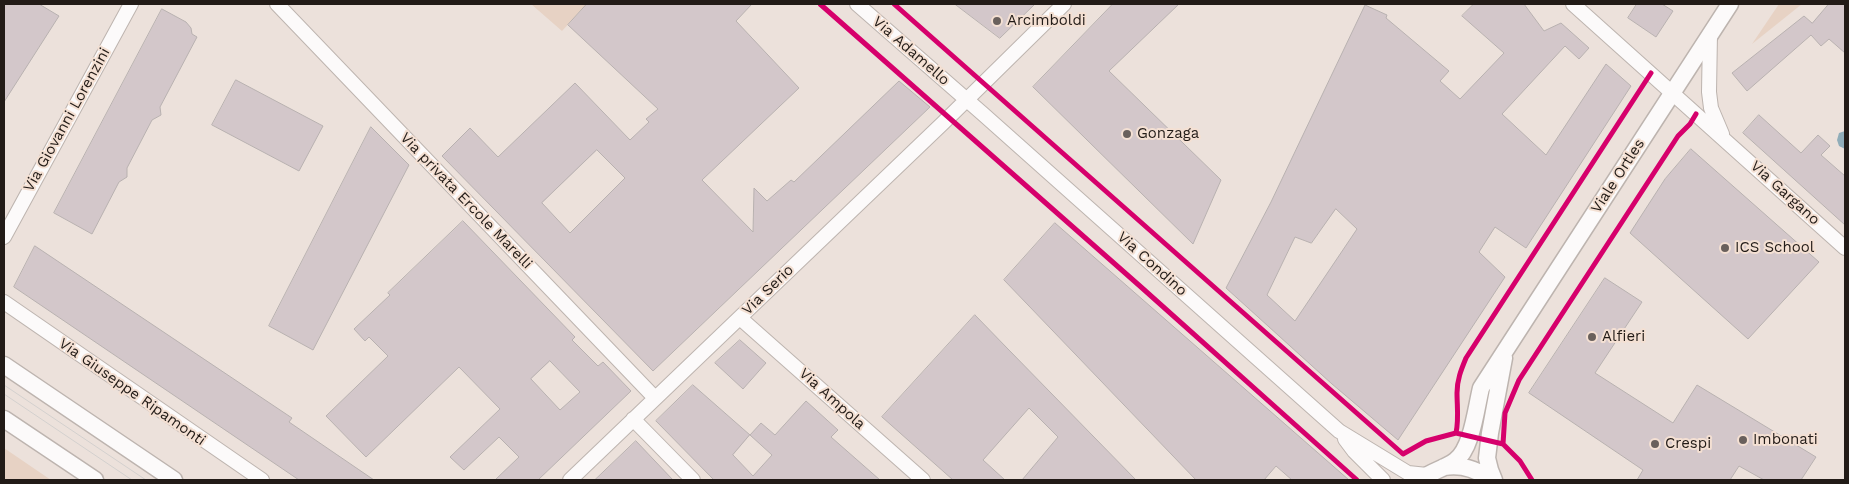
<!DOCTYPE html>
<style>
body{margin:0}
#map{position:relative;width:1849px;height:484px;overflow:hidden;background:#ece1db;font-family:"Work Sans",sans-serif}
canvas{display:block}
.frame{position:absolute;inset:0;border:5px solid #221b17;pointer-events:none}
</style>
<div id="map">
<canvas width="1849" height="484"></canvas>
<div class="frame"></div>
</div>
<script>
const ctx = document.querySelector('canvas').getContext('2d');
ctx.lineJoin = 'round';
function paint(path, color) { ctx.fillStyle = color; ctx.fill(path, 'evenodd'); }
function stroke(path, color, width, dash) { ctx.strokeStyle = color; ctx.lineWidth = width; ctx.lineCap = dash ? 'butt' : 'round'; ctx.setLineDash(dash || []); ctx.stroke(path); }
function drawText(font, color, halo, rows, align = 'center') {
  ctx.font = font + ' "Work Sans",sans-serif'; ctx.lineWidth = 4; ctx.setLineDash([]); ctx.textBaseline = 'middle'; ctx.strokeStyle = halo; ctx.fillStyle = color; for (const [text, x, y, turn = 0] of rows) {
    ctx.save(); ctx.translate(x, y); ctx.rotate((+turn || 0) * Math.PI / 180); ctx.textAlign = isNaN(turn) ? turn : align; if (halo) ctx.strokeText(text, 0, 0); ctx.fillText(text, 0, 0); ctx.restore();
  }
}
const green = new Path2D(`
 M 531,4 L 587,4 L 562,31 Z
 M 1779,4 L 1802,4 L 1752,44 Z
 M 4,448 L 51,480 L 4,480 Z`);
const water = new Path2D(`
 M 1845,131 L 1845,149 L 1839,146 L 1837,140 L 1839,133 Z`);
const building = new Path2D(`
 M 4,4 L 39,4 L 59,16 L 4,102 Z
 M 587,4 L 752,4 L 736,21 L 799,88 L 702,180 L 753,232 L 754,188 L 767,201 L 791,180 L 794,182 L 899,81 L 930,107 L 653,371 L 442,156 L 470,128 L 498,157 L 575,83 L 630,140 L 649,122 L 646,119 L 658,109 L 568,25 ZM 597,150 L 625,178 L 570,233 L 542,203 Z
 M 955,4 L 1035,4 L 1000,38 Z
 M 1113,4 L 1179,4 L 1109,71 L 1221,180 L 1193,244 L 1033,87 Z
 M 1474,4 L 1524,4 L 1544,31 L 1561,23 L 1589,48 L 1579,59 L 1565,46 L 1502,114 L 1546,155 L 1606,64 L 1631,86 L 1526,248 L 1495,227 L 1479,252 L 1505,277 L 1398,440 L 1332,384 L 1226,288 L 1271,202 L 1365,5 L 1387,15 L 1386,18 L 1449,71 L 1440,81 L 1460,99 L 1504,53 L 1462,16 ZM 1336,209 L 1357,229 L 1295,321 L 1267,295 L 1295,237 L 1311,243 Z
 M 1637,4 L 1662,4 L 1673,11 L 1656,37 L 1628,18 Z
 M 1829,4 L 1845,4 L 1845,53 L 1829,39 L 1821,46 L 1811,35 L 1747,91 L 1732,73 L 1804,16 L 1812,23 Z
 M 162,9 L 186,22 L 191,28 L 192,34 L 197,37 L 160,107 L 161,115 L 152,120 L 127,168 L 127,177 L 119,182 L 92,234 L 54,213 Z
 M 236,80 L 323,126 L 299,171 L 212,125 Z
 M 1759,115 L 1801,153 L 1818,135 L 1830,146 L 1821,155 L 1845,176 L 1845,225 L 1743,133 Z
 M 371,127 L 409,165 L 313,350 L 269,326 Z
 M 1691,149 L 1819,262 L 1748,339 L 1630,233 L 1665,179 Z
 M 463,221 L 575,337 L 572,340 L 598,366 L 603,362 L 631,391 L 538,480 L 495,480 L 519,457 L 499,437 L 464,470 L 450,457 L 500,409 L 459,367 L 366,457 L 326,416 L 388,356 L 369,337 L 365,341 L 354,329 L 390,295 L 388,293 ZM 550,361 L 580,392 L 560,410 L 531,379 Z
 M 1055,223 L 1349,480 L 1292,480 L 1276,466 L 1264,480 L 1196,480 L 1004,280 Z
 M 35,246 L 292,418 L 289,422 L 374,480 L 299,480 L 14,287 Z
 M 1605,278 L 1642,302 L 1595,373 L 1673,423 L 1697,385 L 1816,457 L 1801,480 L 1764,480 L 1739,466 L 1730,480 L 1637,480 L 1643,470 L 1529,393 Z
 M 975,315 L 1008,349 L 1136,480 L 1022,480 L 1058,437 L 1029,408 L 983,460 L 1005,480 L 953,480 L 882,417 Z
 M 740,340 L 766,363 L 743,389 L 715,363 Z
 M 693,385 L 750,435 L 761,423 L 775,435 L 806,401 L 838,430 L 831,437 L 880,480 L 714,480 L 656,421 ZM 750,435 L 772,455 L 753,476 L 733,455 Z
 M 636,441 L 673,480 L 595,480 Z`);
const minor = new Path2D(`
 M 277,4 L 655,398
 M 857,4 L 983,114 L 1339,431 L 1408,473 L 1427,475
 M 1573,4 L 1845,248
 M 1710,34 L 1709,92 L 1711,108 L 1722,134
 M 4,237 L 131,4
 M 4,302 L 262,480
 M 740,318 L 923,480
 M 633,419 L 693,480
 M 1345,439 L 1354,451 L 1383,480
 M 570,480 L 943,123 L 1064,4`);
const tertiary = new Path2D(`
 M 4,365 L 174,480
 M 4,419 L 95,480
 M 1444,467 C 1462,464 1477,469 1491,480
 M 1420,480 C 1431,471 1444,469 1455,461 C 1472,449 1476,408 1481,388 L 1730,4
 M 1494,480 L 1490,470 L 1487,458 L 1490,433 L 1504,358`);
const tram = new Path2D(`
 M 4,385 L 146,480
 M 4,394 L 132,480`);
const cycleway = new Path2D(`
 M 820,4 L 1141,287 L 1357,480
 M 894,4 L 1403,454 L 1426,441 L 1456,433 L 1503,444 L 1520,461 L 1532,480
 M 1456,433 C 1459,419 1457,406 1457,393 C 1457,380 1461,370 1466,358 L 1651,73
 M 1503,444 L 1505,413 L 1519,380 L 1678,136 L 1690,124 L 1696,114`);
const markers = [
 [997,21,5,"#69605c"],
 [1127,134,5,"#69605c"],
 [1725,248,5,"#69605c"],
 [1592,337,5,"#69605c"],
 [1743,440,5,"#69605c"],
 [1655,444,5,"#69605c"]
];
const poiNames = [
 ["Arcimboldi",1007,21],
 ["Gonzaga",1137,134],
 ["ICS School",1735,248],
 ["Alfieri",1602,337],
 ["Imbonati",1753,440],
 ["Crespi",1665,444]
];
const streetNames = [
 ["Via Adamello",911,51,41],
 ["Via Giovanni Lorenzini",67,120,-61],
 ["Viale Ortles",1618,176,-57],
 ["Via Gargano",1785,193,42],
 ["Via privata Ercole Marelli",466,201,46],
 ["Via Condino",1152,264,42],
 ["Via Serio",768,290,-44],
 ["Via Giuseppe Ripamonti",132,392,35],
 ["Via Ampola",832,399,42]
];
paint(green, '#e7d2c4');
paint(water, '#90adb9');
paint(building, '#d3c7ca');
stroke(building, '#b8b1b0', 1);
stroke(minor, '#bdb4af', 16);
stroke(tertiary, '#bdb4af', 19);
stroke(minor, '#fcfafa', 14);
stroke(tertiary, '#fcfafa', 16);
stroke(tram, '#d3d0ce', 1);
stroke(cycleway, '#d6006c', 5);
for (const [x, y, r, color] of markers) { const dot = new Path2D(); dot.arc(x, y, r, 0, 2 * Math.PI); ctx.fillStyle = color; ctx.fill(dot); stroke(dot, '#f4e0d3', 2); }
drawText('15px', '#221b17', '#f4e0d3', poiNames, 'left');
drawText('15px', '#221b17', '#f4e0d3', streetNames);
</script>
